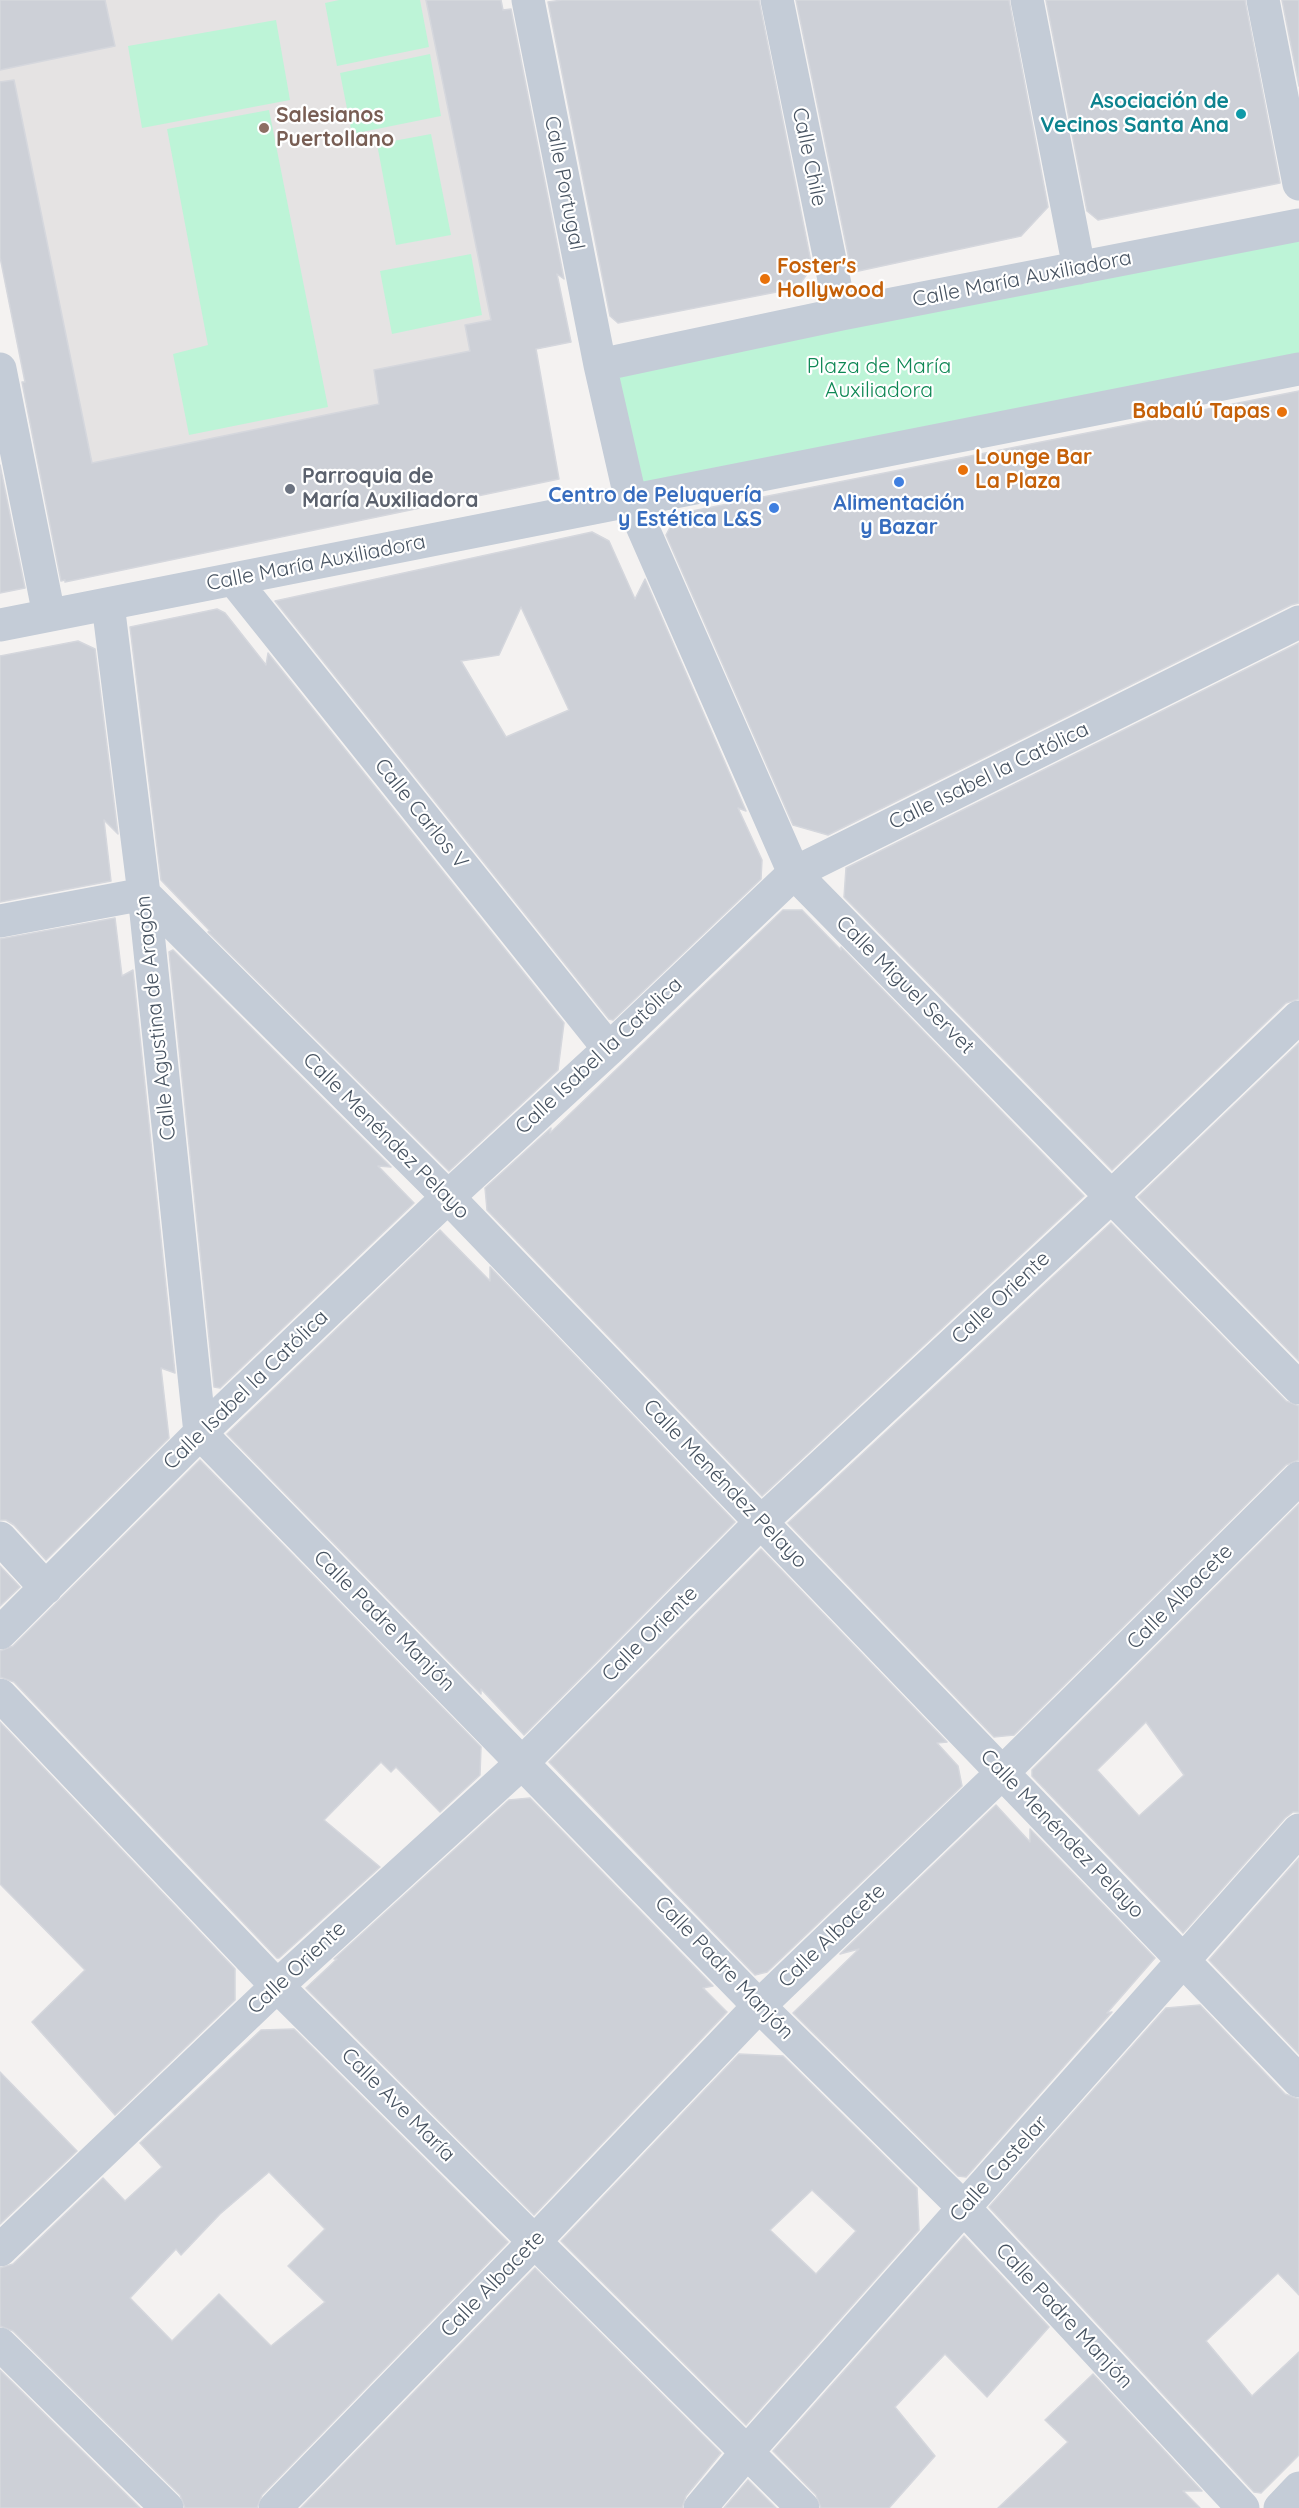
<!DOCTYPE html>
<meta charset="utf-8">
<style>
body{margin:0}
canvas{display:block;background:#f4f2f1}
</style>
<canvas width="1299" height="2508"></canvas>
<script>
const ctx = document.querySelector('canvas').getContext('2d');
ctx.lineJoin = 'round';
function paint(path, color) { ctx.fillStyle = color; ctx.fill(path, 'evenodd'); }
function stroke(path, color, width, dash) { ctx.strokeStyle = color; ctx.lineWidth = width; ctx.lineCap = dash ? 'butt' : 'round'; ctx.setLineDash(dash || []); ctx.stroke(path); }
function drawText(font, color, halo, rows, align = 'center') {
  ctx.font = font + ' Quicksand,sans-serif'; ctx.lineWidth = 4.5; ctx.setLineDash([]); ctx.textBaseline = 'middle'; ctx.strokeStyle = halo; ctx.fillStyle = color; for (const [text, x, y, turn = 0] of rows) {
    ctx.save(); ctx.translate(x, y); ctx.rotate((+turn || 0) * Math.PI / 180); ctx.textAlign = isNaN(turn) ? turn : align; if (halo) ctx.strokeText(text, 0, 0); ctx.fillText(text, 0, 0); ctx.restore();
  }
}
const education = new Path2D(`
 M 0,0 L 501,0 L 571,342 L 533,350 L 544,396 L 96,485 L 0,257 Z`);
const green = new Path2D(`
 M 339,0 L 420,0 L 429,47 L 337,66 L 325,3 Z
 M 276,20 L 290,100 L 142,128 L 128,46 Z
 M 430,54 L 441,116 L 352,134 L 340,73 Z
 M 269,110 L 328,407 L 189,435 L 173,354 L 208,345 L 167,129 Z
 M 431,134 L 451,235 L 396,245 L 377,144 Z
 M 1299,225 L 1299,369 L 631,501 L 600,365 Z
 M 471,254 L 482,315 L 392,334 L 380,271 Z`);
const building = new Path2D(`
 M 0,0 L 105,0 L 115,46 L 0,70 Z
 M 426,0 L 501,0 L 503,10 L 511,9 L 564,279 L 557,274 L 571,342 L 536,349 L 559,479 L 65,582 L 65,580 L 61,581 L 22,382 L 25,382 L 0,257 L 0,82 L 14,80 L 92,463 L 379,404 L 374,370 L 470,351 L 465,325 L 491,320 Z
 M 562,0 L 759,0 L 812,267 L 797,288 L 618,323 L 610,316 L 548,2 Z
 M 796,0 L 1009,0 L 1048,207 L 1021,236 L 854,272 L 851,269 Z
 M 1046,0 L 1245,0 L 1280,183 L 1098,220 L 1087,211 Z
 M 1282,0 L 1299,0 L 1299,86 Z
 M 1299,391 L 1299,603 L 1291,605 L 828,835 L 793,825 L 666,535 L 677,514 Z
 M 0,465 L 25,588 L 0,593 Z
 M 592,532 L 609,541 L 635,599 L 645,579 L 746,811 L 738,808 L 762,860 L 761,879 L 613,1020 L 609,1019 L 275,601 ZM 521,607 L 569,710 L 506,737 L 461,661 L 499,655 Z
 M 217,609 L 225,613 L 266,665 L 268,653 L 564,1023 L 558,1070 L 449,1171 L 208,932 L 210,931 L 161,880 L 130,627 Z
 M 78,641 L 95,649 L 118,834 L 104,820 L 111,881 L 0,902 L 0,656 Z
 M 1299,643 L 1299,999 L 1286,1003 L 1112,1170 L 844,897 L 846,868 Z
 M 783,910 L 802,910 L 841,950 L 841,947 L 1084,1196 L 762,1496 L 487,1210 L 485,1188 L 551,1128 L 550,1133 Z
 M 115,918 L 122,976 L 133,970 L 175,1373 L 161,1368 L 169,1438 L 46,1560 L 14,1525 L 6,1520 L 0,1520 L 0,939 Z
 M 173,950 L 391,1167 L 378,1166 L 414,1203 L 220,1388 L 214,1387 L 169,952 Z
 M 1299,1043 L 1299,1361 L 1138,1197 Z
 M 1111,1223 L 1286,1401 L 1299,1406 L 1299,1460 L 1286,1465 L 1014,1735 L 994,1737 L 788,1523 Z
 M 440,1230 L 490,1281 L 490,1267 L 735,1522 L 524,1735 L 481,1689 L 481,1694 L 227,1434 Z
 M 200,1460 L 481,1747 L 480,1775 L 440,1812 L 396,1767 L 391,1772 L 381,1762 L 324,1820 L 380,1867 L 279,1958 L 277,1958 L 14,1682 L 0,1677 L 0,1651 L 13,1646 Z
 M 1299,1504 L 1299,1812 L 1293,1812 L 1285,1818 L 1183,1933 L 1032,1776 L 1032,1770 ZM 1146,1722 L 1184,1775 L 1139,1816 L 1097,1770 Z
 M 761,1549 L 947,1742 L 937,1743 L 958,1766 L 962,1786 L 767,1972 L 755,1975 L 549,1762 Z
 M 0,1566 L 20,1587 L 0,1606 Z
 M 0,1722 L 235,1969 L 235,2000 L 115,2115 L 32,2022 L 85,1970 L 0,1884 Z
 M 530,1798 L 713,1986 L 703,1988 L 727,2012 L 534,2215 L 306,1988 L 337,1959 L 334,1959 L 509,1800 Z
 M 996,1805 L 1030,1842 L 1030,1829 L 1155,1958 L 1107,2013 L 1112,2012 L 966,2177 L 958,2176 L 793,2013 L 859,1949 L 840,1954 Z
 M 1299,1858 L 1299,2054 L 1209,1960 Z
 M 1200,2005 L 1285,2094 L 1299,2099 L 1299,2295 L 1278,2273 L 1206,2341 L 1252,2396 L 1299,2352 L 1299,2455 L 1261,2493 L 1254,2492 L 989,2207 L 1166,2008 Z
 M 294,2029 L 508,2242 L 262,2495 L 257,2508 L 185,2508 L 180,2495 L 13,2331 L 0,2326 L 0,2268 L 13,2264 L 103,2178 L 125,2201 L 162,2167 L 140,2143 L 261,2030 ZM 269,2172 L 325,2229 L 288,2266 L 325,2302 L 271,2346 L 219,2294 L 172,2341 L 130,2298 L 176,2249 L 181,2255 L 220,2214 Z
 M 739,2054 L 783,2056 L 917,2188 L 919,2230 L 746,2425 L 561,2241 ZM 812,2190 L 856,2231 L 816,2274 L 770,2230 Z
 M 0,2072 L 77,2151 L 0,2224 Z
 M 964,2236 L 1049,2327 L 987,2397 L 945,2354 L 895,2407 L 935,2456 L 889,2508 L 821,2508 L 816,2495 L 773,2451 Z
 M 535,2268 L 721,2453 L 686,2496 L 682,2508 L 301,2508 Z
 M 0,2370 L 140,2508 L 0,2508 Z
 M 1093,2374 L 1202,2491 L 1183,2491 L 1200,2508 L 998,2508 L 1068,2442 L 1045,2420 Z
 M 748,2480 L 776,2508 L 724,2508 Z`);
const minor = new Path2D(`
 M 528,0 L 600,365 L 631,501 L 794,873 L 1299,1388
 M 777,0 L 841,314
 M 1027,0 L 1079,268
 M 1263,0 L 1299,184
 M 600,365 L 841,314 L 1299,225
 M 0,369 L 49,615
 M 234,580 L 609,1049
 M 108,604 L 144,894 L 200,1433 L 759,2006 L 964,2208 L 1243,2508
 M 0,625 L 1299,369
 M 0,921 L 144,894 L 448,1197 L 1299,2081
 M 0,1538 L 46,1588
 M 0,1633 L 200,1433 L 448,1197 L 609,1049 L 794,873 L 1299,622
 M 0,1695 L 277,1986 L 803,2508
 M 0,2250 L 277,1986 L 523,1762 L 761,1522 L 1112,1196 L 1299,1017
 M 0,2344 L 167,2508
 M 275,2508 L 534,2242 L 759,2006 L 1003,1772 L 1299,1478
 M 700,2508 L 747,2452 L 1299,1830
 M 1280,2508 L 1299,2488`);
const markers = [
 [1241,114,6,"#0f9aa8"],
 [264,128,6,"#8d6e63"],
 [765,279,6,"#e8710a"],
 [1282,412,6,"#e8710a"],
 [963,470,6,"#e8710a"],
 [899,482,6,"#3f7fe0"],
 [290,489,6,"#6b7280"],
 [774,508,6,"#3f7fe0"]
];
const cultureNames = [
 ["Asociación de",1229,102],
 ["Vecinos Santa Ana",1229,126]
];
const educationNames = [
 ["Salesianos",276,116],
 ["Puertollano",276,140]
];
const streetNames = [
 ["Calle Chile",809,157,78],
 ["Calle Portugal",564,183,79],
 ["Calle María Auxiliadora",1022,279,-11],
 ["Calle María Auxiliadora",316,563,-11],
 ["Calle Isabel la Católica",989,776,-26],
 ["Calle Carlos V",421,814,51],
 ["Calle Miguel Servet",905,985,45],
 ["Calle Agustina de Aragón",156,1018,-96],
 ["Calle Isabel la Católica",599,1056,-43],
 ["Calle Menéndez Pelayo",386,1136,45],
 ["Calle Oriente",1001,1298,-43],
 ["Calle Isabel la Católica",246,1390,-44],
 ["Calle Menéndez Pelayo",725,1484,46],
 ["Calle Albacete",1180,1597,-45],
 ["Calle Padre Manjón",384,1621,45],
 ["Calle Oriente",650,1634,-45],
 ["Calle Menéndez Pelayo",1062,1834,46],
 ["Calle Albacete",832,1936,-44],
 ["Calle Oriente",297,1968,-43],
 ["Calle Padre Manjón",724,1968,46],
 ["Calle Ave María",398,2105,45],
 ["Calle Castelar",999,2169,-48],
 ["Calle Albacete",493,2284,-46],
 ["Calle Padre Manjón",1064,2316,47]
];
const foodNames = [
 ["Foster's",777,267],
 ["Hollywood",777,291],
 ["Babalú Tapas",1270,412,"right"],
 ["Lounge Bar",975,458],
 ["La Plaza",975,482]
];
const parkNames = [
 ["Plaza de María",879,367],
 ["Auxiliadora",879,391]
];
const worshipNames = [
 ["Parroquia de",302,477],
 ["María Auxiliadora",302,501]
];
const shopNames = [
 ["Centro de Peluquería",762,496],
 ["y Estética L&S",762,520],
 ["Alimentación",899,504,"center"],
 ["y Bazar",899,528,"center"]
];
paint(education, '#e5e3e3');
paint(green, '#bdf4d7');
paint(building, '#cdd0d7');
stroke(building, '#d5d7dd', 1.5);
stroke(minor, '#c4ccd7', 33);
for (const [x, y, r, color] of markers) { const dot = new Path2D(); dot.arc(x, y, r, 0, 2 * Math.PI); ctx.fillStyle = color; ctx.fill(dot); stroke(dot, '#fff', 2); }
drawText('bold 21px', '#0d838f', '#fff', cultureNames, 'right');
drawText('bold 21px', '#785e54', '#fff', educationNames, 'left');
drawText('21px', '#475361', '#fff', streetNames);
drawText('bold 21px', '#c56008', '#fff', foodNames, 'left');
drawText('21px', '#0e8754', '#fff', parkNames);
drawText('bold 21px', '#5b616d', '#fff', worshipNames, 'left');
drawText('bold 21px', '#366cbe', '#fff', shopNames, 'right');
</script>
